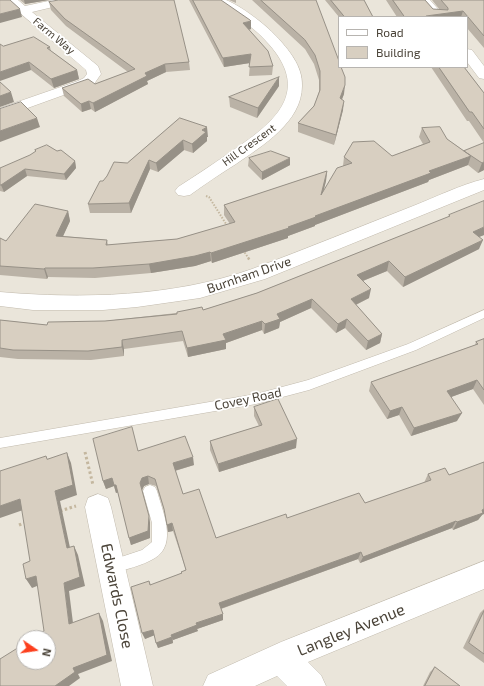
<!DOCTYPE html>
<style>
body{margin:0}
#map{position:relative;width:484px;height:686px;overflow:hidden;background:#f6f3ec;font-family:"Exo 2",sans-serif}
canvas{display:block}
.legend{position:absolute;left:338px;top:16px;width:130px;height:52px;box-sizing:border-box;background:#fff;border:1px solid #b7b4b0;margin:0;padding:5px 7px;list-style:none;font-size:12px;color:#4b4439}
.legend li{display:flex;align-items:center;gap:8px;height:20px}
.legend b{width:20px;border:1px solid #b7b4b0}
.north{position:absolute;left:16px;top:630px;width:40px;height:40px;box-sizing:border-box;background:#fff;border:1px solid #b7b4b0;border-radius:50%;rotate:103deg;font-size:11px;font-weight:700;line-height:16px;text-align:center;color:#4b4439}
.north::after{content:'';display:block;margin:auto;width:14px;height:18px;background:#fc3f1d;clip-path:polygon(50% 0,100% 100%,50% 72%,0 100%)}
</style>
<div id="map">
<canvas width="484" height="686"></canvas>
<ul class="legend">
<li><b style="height:5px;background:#fff"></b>Road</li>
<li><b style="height:11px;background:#d8cfc1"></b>Building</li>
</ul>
<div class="north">N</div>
</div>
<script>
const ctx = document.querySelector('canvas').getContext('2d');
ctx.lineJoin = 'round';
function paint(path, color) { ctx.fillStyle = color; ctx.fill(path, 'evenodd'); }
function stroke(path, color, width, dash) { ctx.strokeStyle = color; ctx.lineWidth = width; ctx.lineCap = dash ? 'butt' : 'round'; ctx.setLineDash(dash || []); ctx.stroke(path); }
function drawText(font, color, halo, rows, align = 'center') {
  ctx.font = font + ' "Exo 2",sans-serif'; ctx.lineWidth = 3.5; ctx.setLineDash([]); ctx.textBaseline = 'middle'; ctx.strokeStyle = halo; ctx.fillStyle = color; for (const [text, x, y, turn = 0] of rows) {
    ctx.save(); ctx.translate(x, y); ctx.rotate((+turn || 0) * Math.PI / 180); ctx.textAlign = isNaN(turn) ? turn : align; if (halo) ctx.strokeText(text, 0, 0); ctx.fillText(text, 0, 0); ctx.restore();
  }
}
const residential = new Path2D(`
 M 0,0 L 484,0 L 484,686 L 0,686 ZM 339,17 L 467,17 L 467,67 L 339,67 ZM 24,638 L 48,638 L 48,662 L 24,662 Z`);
const pathFar2 = new Path2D(`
 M 206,196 L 209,197 L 228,227
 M 243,250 L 249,259`);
const pathFar1 = new Path2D(`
 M 248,258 L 250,260`);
const path = new Path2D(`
 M 85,452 L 93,485
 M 60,511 L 76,506
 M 19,525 L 26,522`);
const service = new Path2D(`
 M 484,310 L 484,318 L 416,350 L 309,390 L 256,404 L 0,448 L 0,438 L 256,394 L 308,380 L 408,344 Z
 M 150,485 L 155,487 L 157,491 C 162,510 178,544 155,558 C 142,566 126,569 111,574 L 106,572 L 104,567 L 106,562 L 142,550 L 152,542 L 152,523 L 143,491 L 145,487 Z`);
const minor = new Path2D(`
 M 5,0 L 18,0 L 25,6 L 53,0 L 76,0 L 74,2 L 32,12 L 98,66 L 101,74 L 94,84 L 0,118 L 0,108 L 78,81 L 84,78 L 87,74 L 86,70 Z
 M 211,0 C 216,0 222,0 226,0 C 241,6 265,24 276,36 C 288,49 303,66 302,86 C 302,122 262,146 236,164 C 220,174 205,184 190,195 L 184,196 L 178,195 L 175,191 L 178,187 C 195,176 212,165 229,153 C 274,123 315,92 265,40 C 255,29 243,21 231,13 C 225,9 215,6 211,0 Z
 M 418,0 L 430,0 L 445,17 L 432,17 Z
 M 467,49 L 472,50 L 484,66 L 484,79 L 479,78 L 467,62 Z
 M 484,179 L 484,190 L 265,279 L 200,298 L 137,307 L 103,310 L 33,310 L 0,306 L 0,292 C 83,299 173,297 252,269 C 306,249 359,227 413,206 C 436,197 460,185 484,179 Z
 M 98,494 L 108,498 L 111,507 L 153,686 L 121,686 L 85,507 L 88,498 Z
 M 484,561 L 484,589 L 308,662 L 321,675 L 326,686 L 287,686 L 277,676 L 255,686 L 203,686 L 208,675 L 281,642 Z`);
const wall = new Path2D(`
 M 20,0 L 49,0 L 25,4 Z
 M 189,0 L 221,0 L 251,29 L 249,30 L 273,66 L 272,75 L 249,76 L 250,63 L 224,67 Z
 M 229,0 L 236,0 L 236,3 Z
 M 252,0 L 316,0 L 344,94 L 342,99 L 343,110 L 334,145 L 298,132 L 298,123 L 314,106 L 319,92 L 319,80 L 314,64 L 305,49 Z
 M 325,0 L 364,0 L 373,17 L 339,17 Z
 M 386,0 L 425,0 L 433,9 L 440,10 L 432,0 L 484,0 L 484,48 L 467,28 L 467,17 L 397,17 Z
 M 49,2 L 189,62 L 190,70 L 166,72 L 147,81 L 148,84 L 95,112 L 91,109 L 82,112 L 64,96 L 62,88 L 95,84 L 128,72 L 66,26 L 51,10 Z
 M 3,46 L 50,47 L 51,51 L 77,70 L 79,79 L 54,88 L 31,70 Z
 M 431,67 L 464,67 L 484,93 L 484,170 L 478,173 L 468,165 L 429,180 L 428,182 L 315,225 L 315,226 L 288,236 L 288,238 L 212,263 L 211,261 L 195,266 L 151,273 L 95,278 L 48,277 L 47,279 L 0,275 L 0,238 L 6,241 L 68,211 L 70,221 L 63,236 L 107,240 L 108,245 L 177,239 L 230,224 L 224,215 L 224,205 L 327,171 L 326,181 L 323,192 L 343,166 L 344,157 L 392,156 L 423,144 L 419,137 L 422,128 L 447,139 L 464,151 L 484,143 L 469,121 L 467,121 Z
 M 279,86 L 257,118 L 230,107 L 229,97 Z
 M 180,118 L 208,137 L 207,137 L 207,141 L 193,153 L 184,150 L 158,172 L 150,169 L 131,213 L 90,213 L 88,204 L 103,181 L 127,163 Z
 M 249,158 L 290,165 L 262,180 L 248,166 Z
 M 75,161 L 76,168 L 66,180 L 27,176 L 4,192 L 0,191 L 0,168 Z
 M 449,215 L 484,235 L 479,237 L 479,249 L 403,287 L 387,271 L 363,281 L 369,298 L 356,305 L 382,334 L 380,343 L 366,350 L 345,328 L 336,333 L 311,308 L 280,322 L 279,328 L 264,334 L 262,330 L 226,343 L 226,349 L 188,357 L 183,341 L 124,349 L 124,356 L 91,360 L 18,359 L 0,357 L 0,320 L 47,325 L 105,321 L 203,310 L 257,293 L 448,217 Z
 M 484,339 L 484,405 L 473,389 L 451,397 L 457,421 L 411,436 L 399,415 L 387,419 L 369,391 L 371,382 L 475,345 L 476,342 Z
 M 254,407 L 296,448 L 219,472 L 210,450 L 210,441 L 259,426 L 254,416 Z
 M 138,451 L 194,465 L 175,471 L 183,494 L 216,538 L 287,518 L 365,503 L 424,483 L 428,474 L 449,475 L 482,515 L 478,520 L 453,530 L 452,528 L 360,563 L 358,559 L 221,609 L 223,620 L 197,629 L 198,631 L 173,640 L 173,643 L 158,648 L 154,635 L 145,639 L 149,581 L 151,585 L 182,573 L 186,570 L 173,531 L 168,532 L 165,513 L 156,486 L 149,484 L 144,486 L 142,490 L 150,523 L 150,538 L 131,545 L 118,493 L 116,493 L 114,486 L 106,489 L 103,481 Z
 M 484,609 L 484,663 L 463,648 L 480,613 Z
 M 435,667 L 460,686 L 423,686 L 430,672 Z`);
const shadedWall = new Path2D(`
 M 24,0 L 49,0 L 25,4 Z
 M 20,9 L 22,17 L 0,23 L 0,14 Z
 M 463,11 L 461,17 L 425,17 L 426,16 Z
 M 251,21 L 251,29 L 243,31 L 243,23 Z
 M 251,54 L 250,63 L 224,67 L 223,58 Z
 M 29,62 L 31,70 L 0,81 L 0,72 Z
 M 165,64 L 166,72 L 147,81 L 148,84 L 95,112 L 93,103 L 145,73 Z
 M 77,70 L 79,79 L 54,88 L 51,79 Z
 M 279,77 L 279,86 L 257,118 L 258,108 Z
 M 345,85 L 344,94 L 339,107 L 340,98 Z
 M 11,92 L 14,102 L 0,107 L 0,96 Z
 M 89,101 L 91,109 L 82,112 L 81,104 Z
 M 344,101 L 343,110 L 334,145 L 336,135 Z
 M 37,118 L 40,127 L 0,142 L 0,131 Z
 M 207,127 L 208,137 L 207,137 L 207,141 L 193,153 L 192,144 L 202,130 Z
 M 183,140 L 184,150 L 158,172 L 156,163 Z
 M 471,156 L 468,165 L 429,180 L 428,182 L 315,225 L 315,226 L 288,236 L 288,238 L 212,263 L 211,253 L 288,227 L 315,216 L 429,171 Z
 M 290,158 L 290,165 L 262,180 L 262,172 Z
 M 149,160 L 150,169 L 131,213 L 129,203 Z
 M 75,161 L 76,168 L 66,180 L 64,174 Z
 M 484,162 L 484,170 L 478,173 L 482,163 Z
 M 25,169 L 27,176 L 4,192 L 1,185 Z
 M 327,171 L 326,181 L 320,205 L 321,195 Z
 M 68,211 L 70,221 L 59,245 L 56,236 Z
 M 484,227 L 484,235 L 469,241 L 473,232 Z
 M 483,240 L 479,249 L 403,287 L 405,277 Z
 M 210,252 L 211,261 L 195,266 L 151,273 L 149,264 Z
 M 389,261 L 387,271 L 355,284 L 357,275 Z
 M 45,268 L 48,277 L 47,279 L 44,269 Z
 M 371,289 L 369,298 L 349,308 L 351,299 Z
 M 312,299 L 311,308 L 280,322 L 279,328 L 264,334 L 265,324 L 277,314 Z
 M 347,319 L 345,328 L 336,333 L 338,324 Z
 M 262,321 L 262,330 L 226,343 L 226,349 L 188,357 L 187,348 L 223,334 Z
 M 382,334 L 380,343 L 366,350 L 368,341 Z
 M 122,340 L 124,349 L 124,356 L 122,347 Z
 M 477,380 L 473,389 L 443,400 L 447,391 Z
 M 402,407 L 399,415 L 387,419 L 390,411 Z
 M 462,413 L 457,421 L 411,436 L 414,428 Z
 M 297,439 L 296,448 L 219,472 L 218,464 Z
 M 67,453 L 71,463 L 77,495 L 60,501 L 72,557 L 67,548 L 55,491 Z
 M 193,457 L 194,465 L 174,471 L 173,463 Z
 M 148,476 L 149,484 L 144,486 L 142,490 L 140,483 L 142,478 Z
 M 112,478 L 116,485 L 118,492 L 116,493 L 114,486 L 106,489 L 103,481 Z
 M 20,499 L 26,509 L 0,518 L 0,506 Z
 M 484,509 L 484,514 L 482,515 L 478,520 L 453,530 L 457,522 Z
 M 149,516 L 150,523 L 150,538 L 131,545 L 129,538 Z
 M 456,521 L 452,528 L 360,563 L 363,557 Z
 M 172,523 L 173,531 L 168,532 L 167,525 Z
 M 74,546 L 78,555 L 85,586 L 69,591 L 74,631 L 69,624 L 64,583 Z
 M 361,552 L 358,559 L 220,609 L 219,603 Z
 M 36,576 L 42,584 L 32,588 L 26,579 Z
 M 99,613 L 103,621 L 112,661 L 78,674 L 80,678 L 69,686 L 55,686 L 73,668 Z
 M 223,614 L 223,620 L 197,629 L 198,631 L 173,640 L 171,635 L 196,623 Z
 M 153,630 L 155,635 L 145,639 L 142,633 Z
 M 172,637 L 173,643 L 158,648 L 156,643 Z`);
const building = new Path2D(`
 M 0,0 L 10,0 L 20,9 L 0,14 Z
 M 59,0 L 174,0 L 189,62 L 165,64 L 145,73 L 147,76 L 93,103 L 89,101 L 81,104 L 62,88 L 88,79 L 95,84 L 135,69 L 65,19 L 49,2 Z
 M 193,0 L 221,0 L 250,20 L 251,21 L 243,23 L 268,51 L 273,66 L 249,67 L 251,54 L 223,58 Z
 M 261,0 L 316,0 L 339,61 L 339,67 L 341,67 L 345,77 L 345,85 L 340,98 L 344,101 L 336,135 L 298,123 L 314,106 L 320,90 L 320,71 L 315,55 L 305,40 Z
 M 331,0 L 364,0 L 373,17 L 345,17 Z
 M 393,0 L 425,0 L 433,9 L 448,10 L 448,8 L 441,0 L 484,0 L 484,36 L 463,11 L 426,16 L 426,17 L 405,17 Z
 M 34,37 L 50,47 L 47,48 L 77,70 L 51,79 L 29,62 L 0,72 L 0,44 L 3,46 Z
 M 439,67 L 464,67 L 484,93 L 484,129 L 472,112 L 470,112 Z
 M 279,77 L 258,108 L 229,97 Z
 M 0,82 L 11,92 L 0,96 Z
 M 21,102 L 37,118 L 0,131 L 0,109 Z
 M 180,118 L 207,127 L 202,130 L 206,132 L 192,144 L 183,140 L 156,163 L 149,160 L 129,203 L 88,204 L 100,181 L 103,181 L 107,176 L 114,162 L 127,163 Z
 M 440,127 L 447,139 L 471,156 L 429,171 L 431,173 L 315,216 L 316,217 L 288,227 L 289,228 L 211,253 L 210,252 L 195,256 L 149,264 L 93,268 L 45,268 L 44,269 L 0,266 L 0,238 L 6,241 L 35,204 L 68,211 L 56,236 L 107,240 L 106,245 L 177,239 L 235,222 L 224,205 L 327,171 L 321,195 L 337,168 L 352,163 L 344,157 L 353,142 L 374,141 L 392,156 L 430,142 L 422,128 Z
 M 484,143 L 484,162 L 482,163 L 464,151 Z
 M 47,145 L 57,151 L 61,150 L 75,161 L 64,174 L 25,169 L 1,185 L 0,185 L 0,168 L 30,155 L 36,151 L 35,150 Z
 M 271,151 L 290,158 L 262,172 L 249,158 Z
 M 484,201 L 484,227 L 473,232 L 483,240 L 405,277 L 389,261 L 357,275 L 371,289 L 351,299 L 382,334 L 368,341 L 347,319 L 338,324 L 312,299 L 277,314 L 280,319 L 265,324 L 262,321 L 223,334 L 226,340 L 187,348 L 182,331 L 122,340 L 122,347 L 88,351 L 13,350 L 0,348 L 0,320 L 47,325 L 48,322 L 105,321 L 177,314 L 177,312 L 202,307 L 203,310 L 257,293 L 450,216 L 449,215 Z
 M 484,339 L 484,390 L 477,380 L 447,391 L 462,413 L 414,428 L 402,407 L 390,411 L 371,382 L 478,344 L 476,342 Z
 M 278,399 L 297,439 L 218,464 L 210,441 L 262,425 L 254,407 Z
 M 132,427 L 138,451 L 185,436 L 193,457 L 173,463 L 183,494 L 199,489 L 216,538 L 286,514 L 287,518 L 359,493 L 365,503 L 431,480 L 428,474 L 445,468 L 449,475 L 484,462 L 484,509 L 482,510 L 483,513 L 457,522 L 456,521 L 363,557 L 361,552 L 219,603 L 223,614 L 196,623 L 197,625 L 171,635 L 172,637 L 156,643 L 153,630 L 142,633 L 131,587 L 149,581 L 150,585 L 182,573 L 181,572 L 186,570 L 172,523 L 167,525 L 164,509 L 155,479 L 148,476 L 142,478 L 140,483 L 149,516 L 148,531 L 129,538 L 116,485 L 114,485 L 112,478 L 103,481 L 93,439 Z
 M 67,453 L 73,485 L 55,491 L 67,548 L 74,546 L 80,577 L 64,583 L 69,624 L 99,613 L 107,655 L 73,668 L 75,672 L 55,686 L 0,686 L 0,659 L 24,644 L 24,662 L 48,662 L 48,638 L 33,638 L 44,631 L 36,576 L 26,579 L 23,564 L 30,561 L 20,499 L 0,506 L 0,471 L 46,456 L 47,459 Z
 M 484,611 L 484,654 L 469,643 Z
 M 435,667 L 460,686 L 425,686 Z`);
const farStreetnames = [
 ["Farm Way",54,36,40],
 ["Hill Crescent",249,145,-36]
];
const streetNames = [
 ["Burnham Drive",249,275,-19],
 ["Covey Road",248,399,-12]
];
const nearStreetnames = [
 ["Edwards Close",117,596,78],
 ["Langley Avenue",351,630,-22]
];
paint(residential, '#eae5da');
stroke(service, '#c2bbae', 1);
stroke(minor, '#c2bbae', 1);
stroke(pathFar2, '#c4b79f', 2, [1.5, 1.5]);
stroke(pathFar1, '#c4b79f', 2.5, [2, 2]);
stroke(path, '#c4b79f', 3, [2.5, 2.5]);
paint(service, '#fff');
paint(minor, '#fff');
paint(wall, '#bab2a6');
paint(shadedWall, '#979187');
paint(building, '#d8cfc1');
stroke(building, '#979187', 1);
drawText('11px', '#4b4439', '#fff', farStreetnames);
drawText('13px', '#4b4439', '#fff', streetNames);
drawText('16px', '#4b4439', '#fff', nearStreetnames);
</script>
